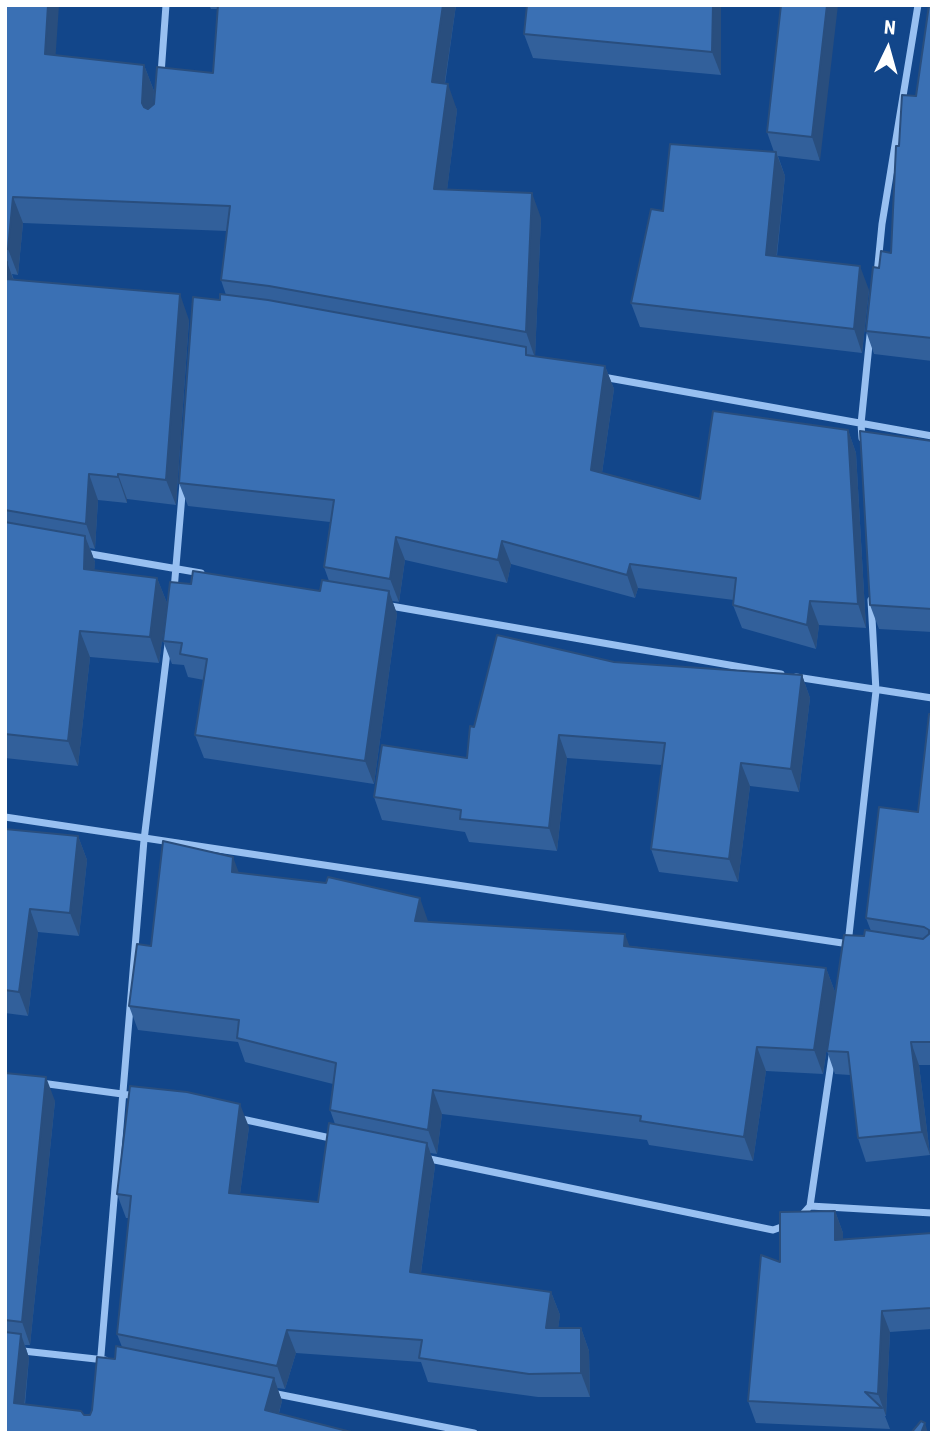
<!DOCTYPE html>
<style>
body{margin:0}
#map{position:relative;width:937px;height:1438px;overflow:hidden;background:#12468a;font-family:"Roboto Condensed",sans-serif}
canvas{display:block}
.frame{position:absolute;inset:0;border:7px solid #fff;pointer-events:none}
.north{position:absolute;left:853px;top:14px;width:70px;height:70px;-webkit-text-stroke:5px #12468a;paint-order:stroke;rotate:5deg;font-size:19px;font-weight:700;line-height:28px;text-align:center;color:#fff}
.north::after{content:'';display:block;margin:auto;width:24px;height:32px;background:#fff;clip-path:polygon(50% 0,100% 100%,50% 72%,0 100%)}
</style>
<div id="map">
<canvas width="937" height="1438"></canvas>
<div class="frame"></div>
<div class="north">N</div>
</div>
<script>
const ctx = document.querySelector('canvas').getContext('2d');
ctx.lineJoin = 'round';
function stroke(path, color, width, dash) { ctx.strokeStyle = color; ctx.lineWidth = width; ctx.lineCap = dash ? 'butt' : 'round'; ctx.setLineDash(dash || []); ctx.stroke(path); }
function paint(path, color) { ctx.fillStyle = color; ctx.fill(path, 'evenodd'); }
const street = new Path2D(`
 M 161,74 L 166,5
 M 877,274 L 882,224 L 918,5
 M 603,377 L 932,436
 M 862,438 L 861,424 L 870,335
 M 85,553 L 201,573
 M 174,590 L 183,483
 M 385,605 L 781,674
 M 796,677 L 932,698
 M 5,817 L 849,944
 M 848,944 L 876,691 L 871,600
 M 41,1083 L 137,1096
 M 237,1118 L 335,1139
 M 425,1158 L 773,1230 L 787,1225
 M 810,1206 L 932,1213
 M 800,1217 L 810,1206 L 832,1056
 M 5,1349 L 105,1360
 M 100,1367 L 144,840 L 168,644
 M 272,1393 L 474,1433`);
const wall = new Path2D(`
 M 5,5 L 56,55 L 144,65 L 154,91 L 153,105 L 213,73 L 218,9 L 211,9 L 209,5 L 456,5 L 445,84 L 457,110 L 447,190 L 541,218 L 535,356 L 605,366 L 614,389 L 602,473 L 700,499 L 848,430 L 856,453 L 866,628 L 819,625 L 816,649 L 742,628 L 733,605 L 734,600 L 638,588 L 635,598 L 511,564 L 507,583 L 405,560 L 399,602 L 392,601 L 397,614 L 374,784 L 204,758 L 195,735 L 204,680 L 188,677 L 184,665 L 172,664 L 163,641 L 191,584 L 320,591 L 329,581 L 324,567 L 330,522 L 188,506 L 179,483 L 220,300 L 226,295 L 221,280 L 227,231 L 23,223 L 18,275 L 12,274 L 14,280 L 189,320 L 176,505 L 127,499 L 127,503 L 98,500 L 95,549 L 90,548 L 95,562 L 94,570 L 157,578 L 167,603 L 159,663 L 90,657 L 78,766 L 5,758 Z
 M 721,5 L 721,75 L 533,58 L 524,34 Z
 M 781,5 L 820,161 L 778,156 L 785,176 L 777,256 L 869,290 L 862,353 L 640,327 L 631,303 L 663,211 L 774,152 L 767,132 Z
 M 932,5 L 932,361 L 874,354 L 866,331 L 879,268 L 891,253 L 899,146 L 916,96 Z
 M 932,441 L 932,632 L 879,629 L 870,605 Z
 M 614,662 L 802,675 L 810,698 L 799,792 L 750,786 L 738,882 L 659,872 L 651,849 L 662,765 L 567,758 L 557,851 L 469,842 L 465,832 L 382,820 L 374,797 L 467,758 L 474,727 Z
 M 932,714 L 932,1065 L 919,1065 L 930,1155 L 866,1162 L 858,1138 L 850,1075 L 835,1074 L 827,1051 L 864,936 L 871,931 L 866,918 L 918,812 Z
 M 5,829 L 78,836 L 87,860 L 79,936 L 38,932 L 28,1016 L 5,1013 Z
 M 239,873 L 428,922 L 630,946 L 826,968 L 835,992 L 823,1074 L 766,1071 L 753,1161 L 649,1145 L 647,1140 L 442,1114 L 437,1154 L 430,1153 L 435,1166 L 421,1273 L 551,1292 L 560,1315 L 558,1328 L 581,1328 L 589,1351 L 590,1397 L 538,1397 L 428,1382 L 421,1362 L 296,1353 L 285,1389 L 277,1388 L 282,1401 L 279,1413 L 5,1433 L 5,1073 L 55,1101 L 30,1345 L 25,1345 L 29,1358 L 25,1405 L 84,1415 L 90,1415 L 115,1359 L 122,1347 L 117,1334 L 129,1218 L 126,1218 L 117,1194 L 249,1127 L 240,1194 L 318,1202 L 335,1124 L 330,1110 L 333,1084 L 245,1062 L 238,1042 L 138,1030 L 129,1006 L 151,946 Z
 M 835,1211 L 843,1233 L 843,1239 L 932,1233 L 932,1329 L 890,1332 L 886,1416 L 885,1416 L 890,1429 L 756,1423 L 748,1401 L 780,1262 Z`);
const shadedWall = new Path2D(`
 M 48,5 L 59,5 L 54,79 L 45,54 Z
 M 443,5 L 456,5 L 441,108 L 432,82 Z
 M 713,5 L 721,5 L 721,75 L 712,52 Z
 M 827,5 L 838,5 L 820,161 L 812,137 Z
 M 144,65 L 154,91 L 151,128 L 142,103 Z
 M 448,84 L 457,110 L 444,215 L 434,189 Z
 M 776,152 L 785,176 L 774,279 L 766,255 Z
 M 532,193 L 541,218 L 535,358 L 526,332 Z
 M 13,197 L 23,223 L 18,275 L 8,249 Z
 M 7,262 L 16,287 L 6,279 Z
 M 860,266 L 869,290 L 862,353 L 854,329 Z
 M 180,294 L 189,320 L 176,505 L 166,480 Z
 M 605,366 L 614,389 L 599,494 L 591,470 Z
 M 848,430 L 856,453 L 866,628 L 858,604 Z
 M 89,474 L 98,500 L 95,549 L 86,524 Z
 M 118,474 L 127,499 L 127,503 L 118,477 Z
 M 85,536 L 95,562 L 93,595 L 84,569 Z
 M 396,537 L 405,560 L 399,602 L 390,579 Z
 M 502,541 L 511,564 L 507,583 L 498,560 Z
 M 630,564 L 638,588 L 635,598 L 627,575 Z
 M 157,578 L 167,603 L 159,663 L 150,637 Z
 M 389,591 L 397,614 L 374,784 L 365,761 Z
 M 810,601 L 819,625 L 816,649 L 807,625 Z
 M 80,631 L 90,657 L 78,766 L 68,741 Z
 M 802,675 L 810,698 L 799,792 L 791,769 Z
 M 559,735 L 567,758 L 557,851 L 549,828 Z
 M 741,763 L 750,786 L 738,882 L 729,859 Z
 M 78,836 L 87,860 L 79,936 L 70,913 Z
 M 233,857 L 242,881 L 232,872 Z
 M 420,898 L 428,921 L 415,921 Z
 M 30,909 L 38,932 L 28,1016 L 19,992 Z
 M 625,934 L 634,958 L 624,946 Z
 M 826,968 L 835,992 L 823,1074 L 814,1050 Z
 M 911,1042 L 919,1065 L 930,1155 L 922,1132 Z
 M 757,1047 L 766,1071 L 753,1161 L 744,1137 Z
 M 46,1077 L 55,1101 L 30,1345 L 22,1322 Z
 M 433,1090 L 442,1114 L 437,1154 L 428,1130 Z
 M 240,1104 L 249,1127 L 237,1216 L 229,1193 Z
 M 427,1143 L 435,1166 L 418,1295 L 410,1272 Z
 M 835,1211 L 843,1233 L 843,1261 L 835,1240 Z
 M 551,1292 L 560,1315 L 555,1351 L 546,1328 Z
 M 882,1311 L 890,1332 L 886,1416 L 878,1394 Z
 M 581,1328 L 589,1351 L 590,1397 L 581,1373 Z
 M 287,1330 L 296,1353 L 285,1389 L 277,1366 Z
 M 21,1334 L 29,1358 L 22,1427 L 14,1403 Z
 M 274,1378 L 282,1401 L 273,1433 L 265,1410 Z
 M 925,1423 L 928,1433 L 921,1433 Z`);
const building = new Path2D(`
 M 5,5 L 48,5 L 45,54 L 144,65 L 142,103 L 144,107 L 148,109 L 154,104 L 157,67 L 213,73 L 218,5 L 443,5 L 432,82 L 448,84 L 434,189 L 532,193 L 526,332 L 269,286 L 221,280 L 230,206 L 13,197 L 8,249 L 5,249 Z
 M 527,5 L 713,5 L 712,52 L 524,34 Z
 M 781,5 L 827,5 L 812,137 L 767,132 Z
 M 929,5 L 932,5 L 932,338 L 866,331 L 873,267 L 879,268 L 881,251 L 891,253 L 896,146 L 899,146 L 902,95 L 916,96 Z
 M 670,144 L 776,152 L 766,255 L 860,266 L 854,329 L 631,303 L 651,209 L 663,211 Z
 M 5,261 L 7,262 L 6,279 L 180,294 L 166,480 L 118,474 L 118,477 L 89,474 L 86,524 L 5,510 Z
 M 220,294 L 268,300 L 526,347 L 526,355 L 605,366 L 591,470 L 700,499 L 713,411 L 848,430 L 858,604 L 810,601 L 807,625 L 733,605 L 736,578 L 630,564 L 627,575 L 502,541 L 498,560 L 396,537 L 390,579 L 324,567 L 334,500 L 179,483 L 193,297 L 220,300 Z
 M 860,431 L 932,441 L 932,609 L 870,605 Z
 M 5,522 L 85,536 L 84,569 L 157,578 L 150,637 L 80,631 L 68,741 L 5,734 Z
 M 193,571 L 320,591 L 322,580 L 389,591 L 365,761 L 195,735 L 207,659 L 180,654 L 182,643 L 163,641 L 170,582 L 191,584 Z
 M 497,635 L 614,662 L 802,675 L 791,769 L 741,763 L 729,859 L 651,849 L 665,743 L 559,735 L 549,828 L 460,819 L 461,810 L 374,797 L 382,745 L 467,758 L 470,726 L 474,727 Z
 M 929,714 L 932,714 L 932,1042 L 911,1042 L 922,1132 L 858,1138 L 848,1052 L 827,1051 L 844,935 L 864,936 L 865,930 L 923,939 L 929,934 L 929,930 L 924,927 L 866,918 L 879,807 L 918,812 Z
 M 5,829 L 78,836 L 70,913 L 30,909 L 19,992 L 5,990 Z
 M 163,841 L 233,857 L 232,872 L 326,883 L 328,877 L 420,898 L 415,921 L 625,934 L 624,946 L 826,968 L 814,1050 L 757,1047 L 744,1137 L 640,1121 L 641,1116 L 433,1090 L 428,1130 L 330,1110 L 336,1063 L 237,1038 L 239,1020 L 129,1006 L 137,944 L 151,946 Z
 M 5,1073 L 46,1077 L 22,1322 L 5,1320 Z
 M 130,1086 L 187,1092 L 240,1104 L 229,1193 L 318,1202 L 329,1123 L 427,1143 L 410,1272 L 551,1292 L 546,1328 L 581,1328 L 581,1373 L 529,1374 L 419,1358 L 422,1340 L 287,1330 L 277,1366 L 117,1334 L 131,1196 L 117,1194 Z
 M 835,1211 L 835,1240 L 932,1233 L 932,1308 L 882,1311 L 878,1394 L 865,1392 L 882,1408 L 748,1401 L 761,1255 L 780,1262 L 780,1212 Z
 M 5,1332 L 21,1334 L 14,1403 L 81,1411 L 84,1415 L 90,1415 L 92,1410 L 97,1357 L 115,1359 L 116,1346 L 274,1378 L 265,1410 L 355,1433 L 5,1433 Z
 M 921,1421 L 925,1423 L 921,1433 L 911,1433 Z`);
stroke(street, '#98c0f1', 7);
paint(wall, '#32609b');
paint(shadedWall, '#294e7e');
paint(building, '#3a70b4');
stroke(building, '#294e7e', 2);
</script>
